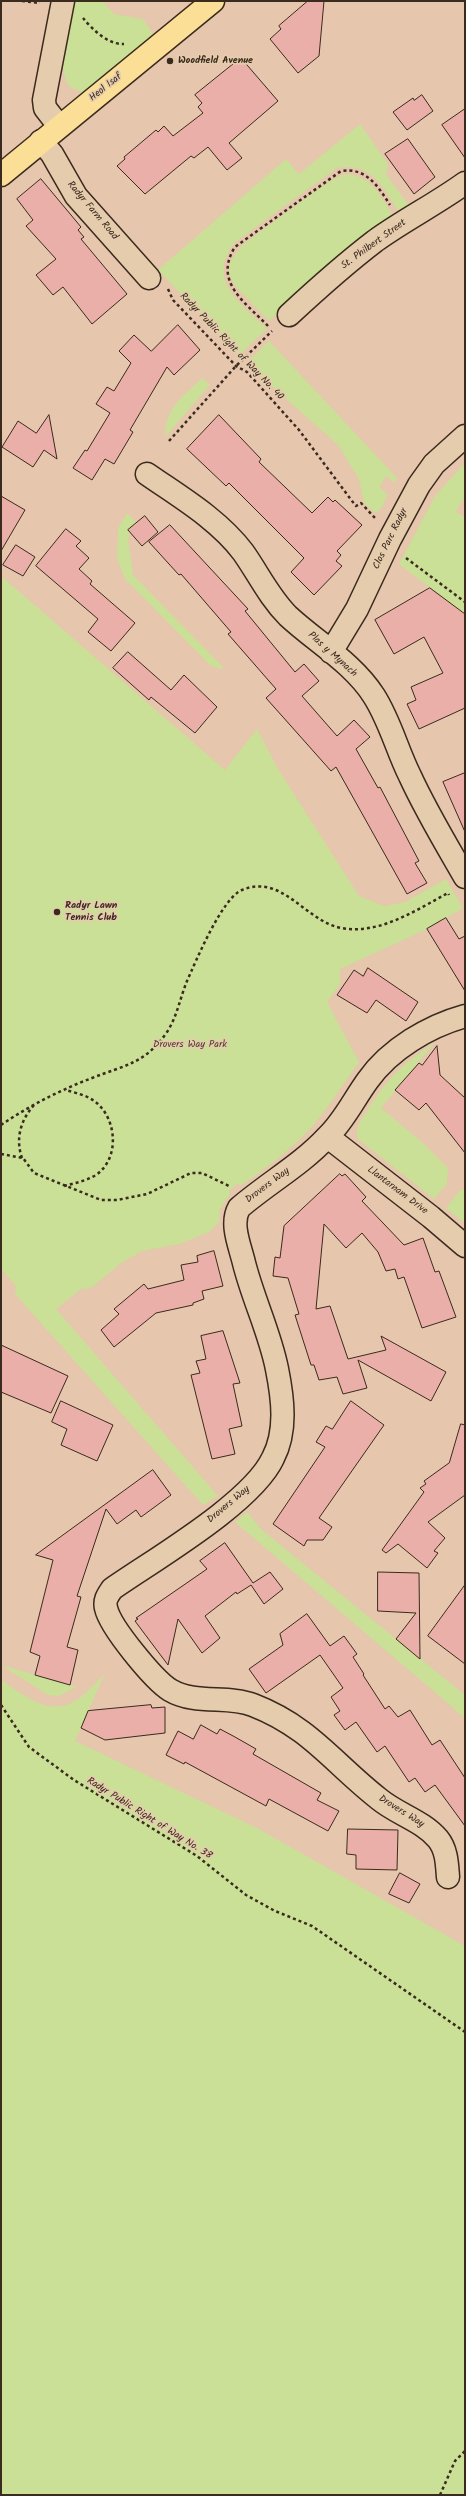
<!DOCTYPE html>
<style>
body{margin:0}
#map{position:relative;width:466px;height:2496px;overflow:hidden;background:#e6c6ac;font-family:Kalam,sans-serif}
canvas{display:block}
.frame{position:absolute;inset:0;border:2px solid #3b2a1e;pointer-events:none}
</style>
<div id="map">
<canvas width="466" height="2496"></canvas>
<div class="frame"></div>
</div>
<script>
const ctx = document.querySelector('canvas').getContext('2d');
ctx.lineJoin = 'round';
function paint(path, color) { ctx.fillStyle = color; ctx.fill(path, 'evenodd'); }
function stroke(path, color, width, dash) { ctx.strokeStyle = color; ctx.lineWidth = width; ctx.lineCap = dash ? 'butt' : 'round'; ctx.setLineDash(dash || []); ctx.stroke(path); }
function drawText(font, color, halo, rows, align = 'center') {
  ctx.font = font + ' Kalam,sans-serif'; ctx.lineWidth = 3.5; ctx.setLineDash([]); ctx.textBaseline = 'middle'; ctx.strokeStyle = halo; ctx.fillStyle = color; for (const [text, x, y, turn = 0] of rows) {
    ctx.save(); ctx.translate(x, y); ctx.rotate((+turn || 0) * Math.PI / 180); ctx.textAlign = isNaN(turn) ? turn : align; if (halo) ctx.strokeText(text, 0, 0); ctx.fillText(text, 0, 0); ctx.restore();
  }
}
const green = new Path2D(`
 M 57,1 L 102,1 L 114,14 L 143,19 L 152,32 L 152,39 L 109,91 L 84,93 L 70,87 L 66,81 L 60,55 L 46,41 C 46,28 47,10 57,1 Z
 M 360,124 L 388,164 L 386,174 L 410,207 L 400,213 C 382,187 372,162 337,168 L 234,243 C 206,281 241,303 267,329 L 239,355 L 158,270 L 286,159 L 299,174 Z
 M 344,174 C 371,174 381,197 394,217 L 327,268 L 269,321 L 234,285 L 229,273 L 230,262 L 242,245 L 328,182 Z
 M 269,341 L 397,478 L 395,483 L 387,476 L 379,487 L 388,495 L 380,510 L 375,513 L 364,503 L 359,479 L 338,445 L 246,363 Z
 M 202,378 L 210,385 L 165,437 C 165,407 183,397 202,378 Z
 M 465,463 L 465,496 L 456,512 L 465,517 L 465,614 L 399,564 L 435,496 Z
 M 127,513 L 137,523 L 128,538 L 133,575 L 223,667 L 221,669 L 211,666 L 125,579 L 117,558 L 118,528 Z
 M 1,576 L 225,770 L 257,729 L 278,769 L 359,896 L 385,906 L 405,902 L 446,879 L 463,908 L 427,929 L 340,969 L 340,984 L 327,1002 L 359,1062 C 346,1080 334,1099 320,1117 C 299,1144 270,1165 242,1185 L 237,1184 L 230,1190 L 229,1196 L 220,1209 L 219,1222 L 209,1232 L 179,1244 L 142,1251 L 121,1263 L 91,1288 L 81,1289 L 56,1309 L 218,1496 L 203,1505 L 15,1294 L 16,1286 L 1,1269 Z
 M 435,1042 L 381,1108 L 423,1143 L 448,1168 L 447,1184 L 434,1199 L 358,1139 C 354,1128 361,1120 367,1111 C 387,1078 403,1064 435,1042 Z
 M 460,1190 L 465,1190 L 465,1223 L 446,1208 Z
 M 247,1512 L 262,1530 L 465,1695 L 465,1718 L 235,1522 Z
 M 1,1665 L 70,1685 L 76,1687 L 59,1696 L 48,1695 Z
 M 104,1675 L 75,1741 L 257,1828 L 465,1946 L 465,2495 L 1,2495 L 1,1680 C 22,1693 45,1715 71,1703 C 83,1698 94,1684 104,1675 Z`);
const building = new Path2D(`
 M 308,1 L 324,1 L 319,56 L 298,73 L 270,39 L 281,29 L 279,26 Z
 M 241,58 L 278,101 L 229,143 L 242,158 L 227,170 L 208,147 L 194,158 L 191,156 L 145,194 L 117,166 L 125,159 L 124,157 L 156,130 L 158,132 L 164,126 L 173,136 L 203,113 L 198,107 L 202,103 L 195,95 Z
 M 422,95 L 433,111 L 407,130 L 393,112 L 413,98 L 414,100 Z
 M 465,109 L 465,158 L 442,125 Z
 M 408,139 L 435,177 L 414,194 L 385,154 Z
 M 41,179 L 81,227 L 78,230 L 84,237 L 81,239 L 127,294 L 92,324 L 63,287 L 53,295 L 36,275 L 56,259 L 26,226 L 33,220 L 17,199 Z
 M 178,325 L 200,350 L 174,375 L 167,367 L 130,430 L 133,432 L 114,464 L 105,459 L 92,480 L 73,468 L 85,450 L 87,451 L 110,413 L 96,404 L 107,387 L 114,391 L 131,363 L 119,351 L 134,335 L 151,351 Z
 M 49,415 L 57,459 L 44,450 L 33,467 L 2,447 L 18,421 L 36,433 Z
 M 219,415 L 261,459 L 259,462 L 312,513 L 328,497 L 333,502 L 335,500 L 362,525 L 337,551 L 341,555 L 336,561 L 342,566 L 314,595 L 291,572 L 304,558 L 229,483 L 226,486 L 187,449 Z
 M 1,496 L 25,510 L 1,551 Z
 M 145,516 L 158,532 L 142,546 L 128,530 Z
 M 170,525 L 248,609 L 245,611 L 295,672 L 304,664 L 319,681 L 302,696 L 337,736 L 354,720 L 370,737 L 356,749 L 378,788 L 380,787 L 419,861 L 415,863 L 427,883 L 407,894 L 336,767 L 331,771 L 266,698 L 276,689 L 228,634 L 231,632 L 181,574 L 179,575 L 149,542 Z
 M 66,529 L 81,541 L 76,546 L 89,558 L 79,569 L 92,581 L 90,584 L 135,623 L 111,651 L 88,632 L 98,619 L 36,566 Z
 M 16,545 L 35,557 L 23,576 L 3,565 Z
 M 430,588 L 465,614 L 465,708 L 419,729 L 407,704 L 416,700 L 411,687 L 443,673 L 424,637 L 394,654 L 375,620 Z
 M 128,652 L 171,690 L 184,675 L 217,707 L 195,733 L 151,697 L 149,700 L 113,668 Z
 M 465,773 L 465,832 L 443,782 Z
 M 446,918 L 459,939 L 465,936 L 465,991 L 427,929 Z
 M 368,968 L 418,1002 L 406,1021 L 376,1000 L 367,1013 L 337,995 L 354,970 L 363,976 Z
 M 437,1046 L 440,1075 L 465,1098 L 465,1153 L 426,1103 L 419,1110 L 395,1090 L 419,1063 L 422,1065 Z
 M 340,1174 L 342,1176 L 345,1174 L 366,1197 L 362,1201 L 404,1245 L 423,1238 L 435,1272 L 439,1271 L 456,1317 L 422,1328 L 404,1277 L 398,1279 L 395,1269 L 386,1271 L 378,1252 L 362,1233 L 346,1248 L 324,1224 L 316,1309 L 330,1306 L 348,1359 L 386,1350 L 381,1336 L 446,1372 L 431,1401 L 358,1360 L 367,1388 L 343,1394 L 337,1377 L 319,1380 L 314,1365 L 311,1365 L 295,1315 L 299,1314 L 288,1278 L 273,1276 L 275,1257 L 280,1258 L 284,1226 Z
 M 214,1251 L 223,1286 L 202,1291 L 204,1299 L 193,1303 L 193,1305 L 156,1313 L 114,1347 L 101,1330 L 119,1314 L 114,1309 L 144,1284 L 148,1289 L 184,1280 L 181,1265 L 198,1262 L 197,1256 Z
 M 223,1331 L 240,1383 L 233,1384 L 242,1426 L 229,1429 L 235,1454 L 212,1459 L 191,1375 L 200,1373 L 196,1361 L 206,1359 L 201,1336 Z
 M 1,1345 L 68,1376 L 51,1413 L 1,1392 Z
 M 61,1401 L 113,1425 L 97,1461 L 61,1445 L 67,1429 L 52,1422 Z
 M 351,1401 L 384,1425 L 319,1518 L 332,1527 L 323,1540 L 307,1540 L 304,1546 L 273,1524 L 325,1447 L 316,1442 L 326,1426 L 332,1429 Z
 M 461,1424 L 465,1425 L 465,1495 L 428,1522 L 445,1538 L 434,1551 L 438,1553 L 427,1568 L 398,1544 L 386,1553 L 382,1550 L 424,1492 L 420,1488 L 426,1484 L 424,1481 L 449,1463 Z
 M 153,1470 L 171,1495 L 141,1517 L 136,1510 L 117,1524 L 106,1509 L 77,1596 L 81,1597 L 67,1647 L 78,1650 L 70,1685 L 35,1675 L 40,1656 L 30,1652 L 53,1560 L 36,1555 Z
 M 225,1543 L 253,1583 L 270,1572 L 283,1589 L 264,1604 L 251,1585 L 237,1594 L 236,1592 L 205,1616 L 220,1638 L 202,1653 L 178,1619 L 168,1665 L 135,1621 L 138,1619 L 136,1618 L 207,1569 L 200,1561 Z
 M 378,1572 L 419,1573 L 420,1659 L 396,1639 L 416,1613 L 378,1611 Z
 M 465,1585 L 465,1664 L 428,1636 Z
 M 307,1614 L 330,1646 L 344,1636 L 357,1654 L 353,1657 L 364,1674 L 363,1675 L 385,1709 L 389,1706 L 398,1717 L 410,1710 L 432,1745 L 440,1740 L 465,1778 L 465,1826 L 435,1785 L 425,1792 L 415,1778 L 409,1782 L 385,1746 L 377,1752 L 356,1722 L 345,1730 L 334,1715 L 340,1711 L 331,1697 L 343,1688 L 320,1655 L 266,1693 L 249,1669 L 283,1645 L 280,1634 Z
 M 151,1705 L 152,1708 L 165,1707 L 165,1733 L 105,1740 L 81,1728 L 88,1711 Z
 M 201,1725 L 217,1734 L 220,1729 L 235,1737 L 256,1749 L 253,1754 L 321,1793 L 317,1800 L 339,1811 L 328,1831 L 269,1799 L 266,1806 L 185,1762 L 184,1764 L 166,1755 L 178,1731 L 193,1739 Z
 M 348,1829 L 398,1830 L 397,1870 L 356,1869 L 356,1855 L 347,1854 Z
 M 400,1873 L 420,1884 L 409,1903 L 389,1894 Z`);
const path = new Path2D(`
 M 22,1 L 40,3
 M 83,18 C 92,29 108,45 124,44
 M 168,289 L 173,300 L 236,366 L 247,372 L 299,430 L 352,501 L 356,506 L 361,503 L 375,518
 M 268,326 C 245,302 213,282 235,247 L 341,171 C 366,167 378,186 390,205
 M 169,441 L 236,366 L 272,331
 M 406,558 L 465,602
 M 1,1125 C 29,1106 60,1090 92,1078 C 125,1065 145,1064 167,1032 C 177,1017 180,998 187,981 C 196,961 222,898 242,890 C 282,873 305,921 341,928 C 380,935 416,910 448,893 L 449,895
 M 1,1154 L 23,1158 L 34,1173 L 101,1200 L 117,1200 L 147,1194 L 191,1173 L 202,1173 L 229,1186
 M 22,1158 C 15,1138 21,1119 35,1104
 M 64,1186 C 75,1183 86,1181 96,1175 C 119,1159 117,1123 99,1105 C 90,1096 77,1093 65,1090
 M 1,1705 L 29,1747 L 74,1780 L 197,1856 L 246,1895 L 275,1911 L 312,1926 L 465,2032
 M 440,2495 L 455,2461 L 465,2451`);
const minor = new Path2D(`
 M 59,126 L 45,108 L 44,100 L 63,1
 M 41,141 L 52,154 L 76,196 L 149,278
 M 289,315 C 317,289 345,264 375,241 C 404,220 436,204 465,183
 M 147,474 C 180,497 218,519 243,552 C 258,573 269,597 288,616 C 316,642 353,663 374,696 C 390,721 397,750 410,776 C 426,811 446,844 465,877
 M 331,652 L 357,609 L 390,539 L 419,485 L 434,464 L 465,436
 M 328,1137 L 431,1217 L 465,1246
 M 448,1877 C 447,1865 447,1850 438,1839 C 423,1821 397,1814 379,1799 C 333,1763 310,1727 253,1705 C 228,1695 195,1705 170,1690 C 154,1680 110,1627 106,1608 C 104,1600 108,1595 112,1589 C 155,1559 252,1503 273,1458 C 287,1431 283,1399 277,1369 C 270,1333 253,1299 244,1263 C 240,1246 230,1224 239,1208 C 268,1183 301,1165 327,1137 C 344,1121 354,1099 368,1080 C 390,1049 429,1026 465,1016`);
const major = new Path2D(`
 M 1,175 L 213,1`);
const markers = [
 [170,61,4,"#3b2a1e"],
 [57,912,4,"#3b2a1e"]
];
const poiNames = [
 ["Woodfield Avenue",178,61],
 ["Radyr Lawn",65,906],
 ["Tennis Club",65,918]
];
const streetNames = [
 ["Heol Isaf",106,88,-39],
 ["Radyr Farm Road",92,211,50],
 ["St. Philbert Street",374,245,-36],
 ["Radyr Public Right of Way No. 40",231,347,46],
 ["Clos Parc Radyr",391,539,-64],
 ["Plas y Mynach",332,655,42],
 ["Drovers Way",268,1186,-37],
 ["Llantarnam Drive",397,1191,37],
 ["Drovers Way",229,1505,-40],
 ["Drovers Way",401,1812,32],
 ["Radyr Public Right of Way No. 38",149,1819,32]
];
const parkNames = [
 ["Drovers Way Park",190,1045]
];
paint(green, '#c9e096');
paint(building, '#eaafa8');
stroke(building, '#3b2a1e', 1);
stroke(minor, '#3b2a1e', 25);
stroke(major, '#3b2a1e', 25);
stroke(path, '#3b2a1e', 2.5, [3, 3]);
stroke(minor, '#e5ccad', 22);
stroke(major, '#fbdf96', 22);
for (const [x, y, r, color] of markers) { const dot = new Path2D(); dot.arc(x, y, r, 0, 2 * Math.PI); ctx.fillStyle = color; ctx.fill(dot); stroke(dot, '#e5ccad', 1.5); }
drawText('bold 10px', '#3b2a1e', '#e5ccad', poiNames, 'left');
drawText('10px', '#3b2a1e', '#e5ccad', streetNames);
drawText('10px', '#493c2a', '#e5ccad', parkNames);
</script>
